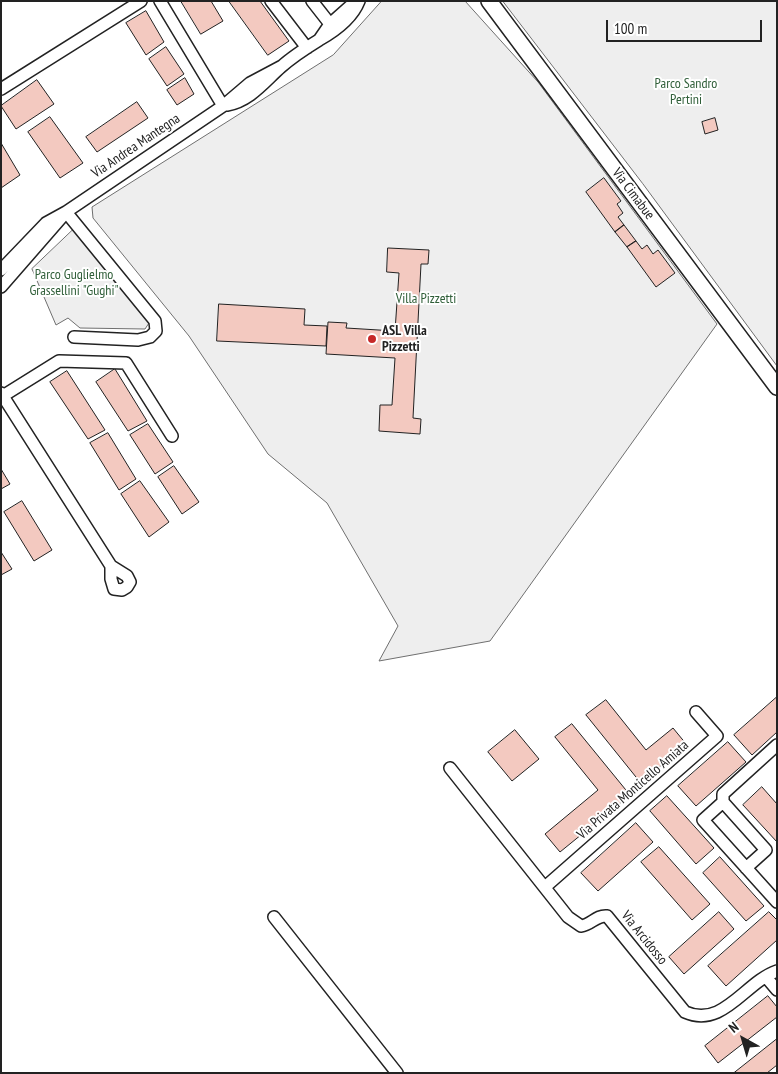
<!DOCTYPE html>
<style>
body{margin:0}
#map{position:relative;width:778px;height:1074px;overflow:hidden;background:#fff;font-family:"PT Sans Narrow",sans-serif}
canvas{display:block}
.frame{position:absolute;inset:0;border:2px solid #222;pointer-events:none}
.north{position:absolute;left:718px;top:1014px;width:50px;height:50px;-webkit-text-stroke:4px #fff;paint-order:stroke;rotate:321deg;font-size:14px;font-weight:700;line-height:20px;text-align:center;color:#222}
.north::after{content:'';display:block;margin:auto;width:18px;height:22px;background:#222;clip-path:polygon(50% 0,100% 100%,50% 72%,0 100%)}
.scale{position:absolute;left:606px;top:20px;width:156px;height:22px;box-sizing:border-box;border:2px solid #222;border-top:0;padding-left:6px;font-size:15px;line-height:18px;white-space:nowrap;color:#222;-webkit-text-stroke:4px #fff;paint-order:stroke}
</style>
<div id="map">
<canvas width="778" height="1074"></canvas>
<div class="frame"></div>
<div class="north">N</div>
<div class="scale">100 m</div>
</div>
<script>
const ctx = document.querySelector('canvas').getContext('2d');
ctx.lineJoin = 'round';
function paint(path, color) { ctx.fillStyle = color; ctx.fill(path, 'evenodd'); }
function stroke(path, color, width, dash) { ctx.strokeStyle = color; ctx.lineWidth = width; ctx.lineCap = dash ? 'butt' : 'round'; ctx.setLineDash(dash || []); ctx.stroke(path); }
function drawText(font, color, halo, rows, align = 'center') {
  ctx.font = font + ' "PT Sans Narrow",sans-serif'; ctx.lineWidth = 4; ctx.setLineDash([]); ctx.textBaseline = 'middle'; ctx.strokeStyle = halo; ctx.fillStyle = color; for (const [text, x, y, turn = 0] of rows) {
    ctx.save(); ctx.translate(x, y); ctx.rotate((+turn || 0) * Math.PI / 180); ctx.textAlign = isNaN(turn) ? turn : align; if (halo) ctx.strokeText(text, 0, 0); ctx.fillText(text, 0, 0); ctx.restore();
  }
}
const green = new Path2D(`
 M 382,1 L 465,1 L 538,82 L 717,324 L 490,641 L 379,661 L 398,626 L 327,503 L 268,454 L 189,336 L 93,218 L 92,207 L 333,55 Z
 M 503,1 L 777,1 L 777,366 L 643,184 Z
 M 74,229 L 149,323 L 145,329 L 80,328 L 68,318 L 56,325 L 32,269 Z`);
const building = new Path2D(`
 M 181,1 L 211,1 L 223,21 L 201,34 Z
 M 229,1 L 260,1 L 289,41 L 268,55 Z
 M 146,11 L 164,42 L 146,55 L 126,23 Z
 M 166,47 L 184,74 L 167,86 L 149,59 Z
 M 185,78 L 194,94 L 177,105 L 167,90 Z
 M 37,80 L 54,104 L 16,129 L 1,106 Z
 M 137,102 L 148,118 L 97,152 L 86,137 Z
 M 50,117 L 83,163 L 60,178 L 28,132 Z
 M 715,118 L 718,130 L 705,134 L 702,122 Z
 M 1,143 L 20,175 L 1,188 Z
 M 604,178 L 621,201 L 617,204 L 623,213 L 618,217 L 624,225 L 615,232 L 586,192 Z
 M 624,225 L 636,241 L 627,247 L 615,232 Z
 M 636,241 L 642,249 L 647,245 L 653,254 L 658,250 L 675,273 L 656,287 L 627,247 Z
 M 388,248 L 429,250 L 428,264 L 421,264 L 413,418 L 421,419 L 420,434 L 379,431 L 380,405 L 392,405 L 395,358 L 326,354 L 328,322 L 347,323 L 346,328 L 395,331 L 399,273 L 387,272 Z
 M 219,304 L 305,309 L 304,325 L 327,326 L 326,346 L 217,341 Z
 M 115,369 L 147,421 L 128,431 L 96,382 Z
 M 67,371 L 105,430 L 88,439 L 50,382 Z
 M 148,424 L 173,462 L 155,474 L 130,435 Z
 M 108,433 L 136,479 L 119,490 L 90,443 Z
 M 174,466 L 199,502 L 182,514 L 158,477 Z
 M 1,469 L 10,484 L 1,489 Z
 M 140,481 L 169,522 L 149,537 L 121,494 Z
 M 22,501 L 52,550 L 34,561 L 4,512 Z
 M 1,552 L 12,569 L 1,575 Z
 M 777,697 L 777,732 L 752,755 L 734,735 Z
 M 606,700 L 646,750 L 673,728 L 687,745 L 640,782 L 586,715 Z
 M 572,724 L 630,795 L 560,852 L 545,834 L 598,790 L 555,737 Z
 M 515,730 L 539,759 L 512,781 L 488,752 Z
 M 728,742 L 746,762 L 696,806 L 678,786 Z
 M 762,787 L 777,804 L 777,842 L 743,805 Z
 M 667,796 L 714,848 L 696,864 L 650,811 Z
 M 636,823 L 653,842 L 598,891 L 581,873 Z
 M 659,847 L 710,904 L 692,920 L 641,862 Z
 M 720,857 L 764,906 L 746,921 L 703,873 Z
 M 719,912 L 734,929 L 684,974 L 669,957 Z
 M 769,912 L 777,920 L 777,940 L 726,986 L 708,966 Z
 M 768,996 L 777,1007 L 777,1017 L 718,1063 L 705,1046 Z
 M 777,1039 L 777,1065 L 767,1073 L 734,1073 Z`);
const minor = new Path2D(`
 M 160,1 L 223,106
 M 271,1 L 307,48
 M 312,1 L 330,24
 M 356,1 L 330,24 L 319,40 C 335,31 352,19 359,1
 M 1,89 L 141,1
 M 227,105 C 250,101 264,82 281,67 C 292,57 306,48 319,40
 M 66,212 L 155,321 L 156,331 L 150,337 L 138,340 L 74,337
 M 1,270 L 46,223 L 66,212 L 223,106 L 250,83 L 282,66
 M 1,287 L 62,217
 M 1,393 L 111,566 L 127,576 L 130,582 L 127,587 L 122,590 L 114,589 L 111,579 L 111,566
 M 1,397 L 59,361 L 126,363 L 172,436
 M 450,768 L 568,917 L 581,926 C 591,925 596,915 607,916 L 685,1012 C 723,1029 745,982 777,971
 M 723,802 L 723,794 L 777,745
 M 746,868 L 766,850 L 723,802 L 703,820 L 777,902
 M 545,887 L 717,736 L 696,712
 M 274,917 L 397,1073
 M 766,977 L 777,990`);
const major = new Path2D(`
 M 489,1 L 777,387`);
const markers = [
 [372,339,5,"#c62828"]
];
const parkNames = [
 ["Parco Sandro",686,84],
 ["Pertini",686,100],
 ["Parco Guglielmo",74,275],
 ["Grassellini \"Gughi\"",74,291],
 ["Villa Pizzetti",426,299]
];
const streetNames = [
 ["Via Andrea Mantegna",136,146,-34],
 ["Via Cimabue",633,194,53],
 ["Via Privata Monticello Amiata",633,790,-41],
 ["Via Arcidosso",644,938,51]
];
const poiNames = [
 ["ASL Villa",382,331],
 ["Pizzetti",382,347]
];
paint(green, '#eee');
stroke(green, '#6f6f6f', 1);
paint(building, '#f3c9c0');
stroke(building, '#222', 1);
stroke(minor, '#222', 14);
stroke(major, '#222', 18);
stroke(minor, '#fff', 11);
stroke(major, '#fff', 15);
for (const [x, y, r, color] of markers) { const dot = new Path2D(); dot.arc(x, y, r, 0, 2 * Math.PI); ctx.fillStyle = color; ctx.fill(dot); stroke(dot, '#fff', 2); }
drawText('14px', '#2f5e38', '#fff', parkNames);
drawText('14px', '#222', '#fff', streetNames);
drawText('bold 14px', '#222', '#fff', poiNames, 'left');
</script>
